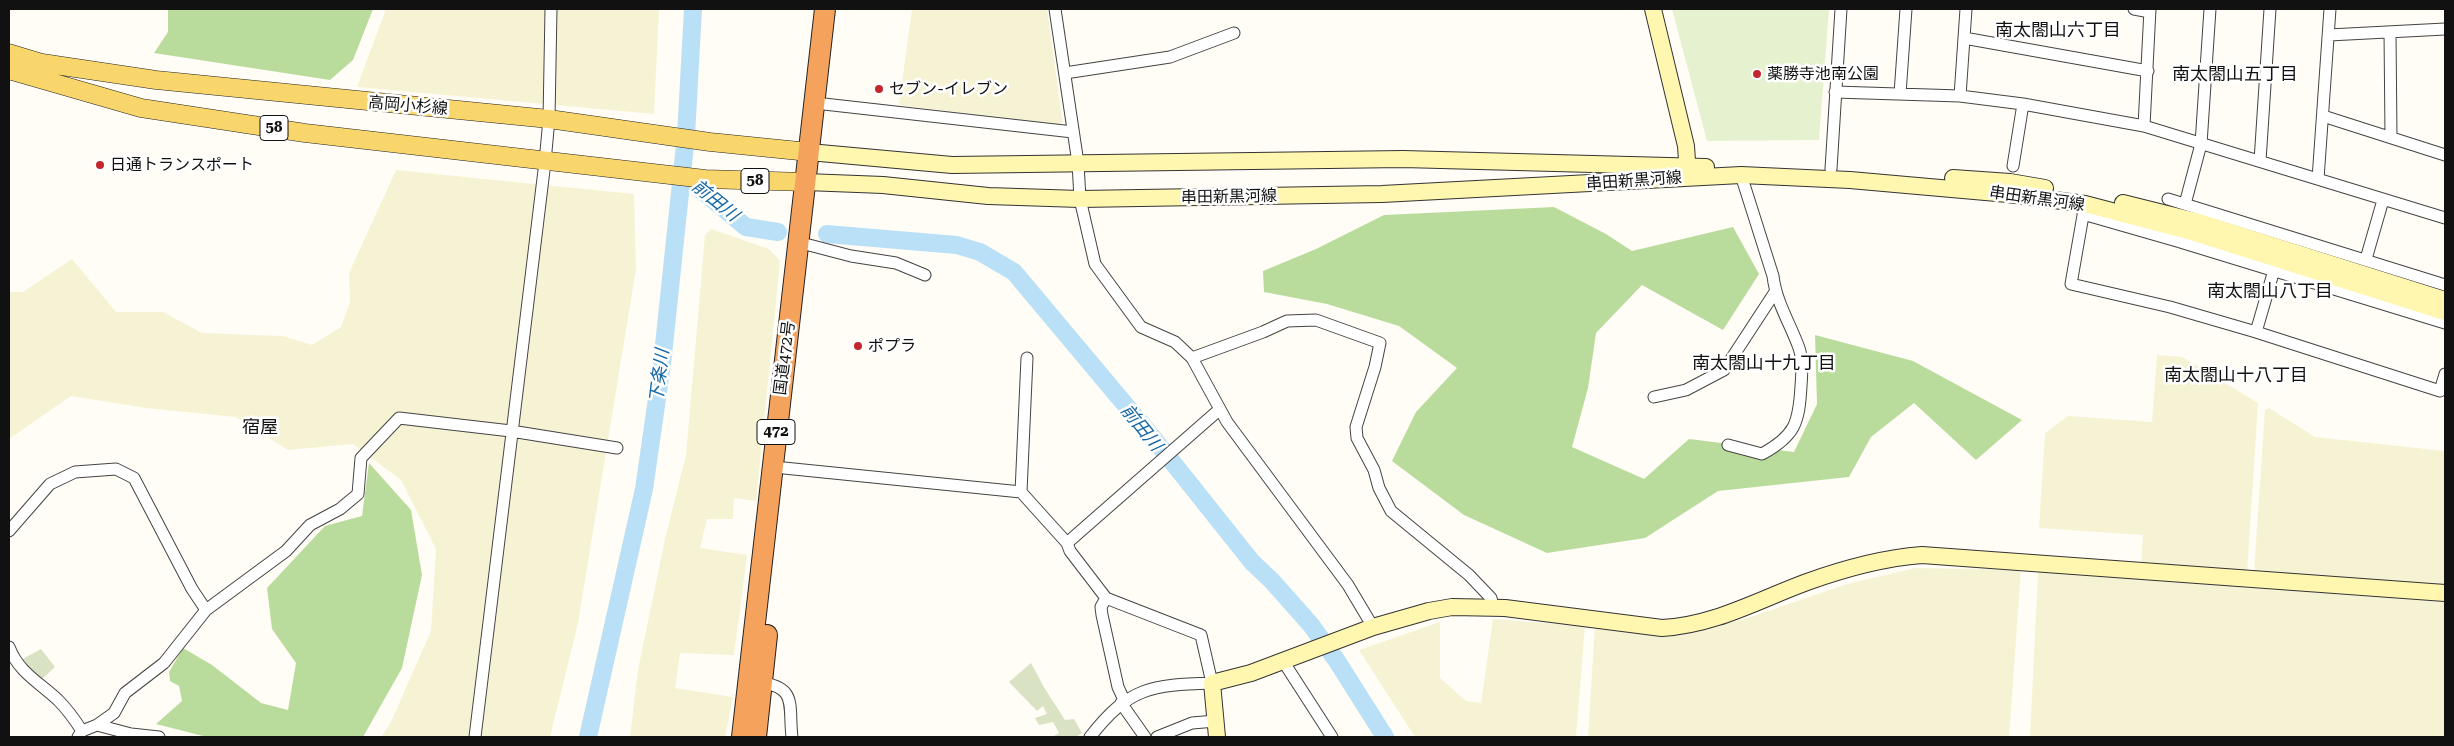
<!DOCTYPE html>
<meta charset="utf-8">
<style>
body{margin:0}
#map{position:relative;width:2454px;height:746px;overflow:hidden;background:#fffdf5;font-family:"Roboto Serif",serif}
canvas{display:block}
.frame{position:absolute;inset:0;border:10px solid #111;pointer-events:none}
</style>
<div id="map">
<canvas width="2454" height="746"></canvas>
<div class="frame"></div>
</div>
<script>
const ctx = document.querySelector('canvas').getContext('2d');
ctx.lineJoin = 'round';
function paint(path, color) { ctx.fillStyle = color; ctx.fill(path, 'evenodd'); }
function stroke(path, color, width, dash) { ctx.strokeStyle = color; ctx.lineWidth = width; ctx.lineCap = dash ? 'butt' : 'round'; ctx.setLineDash(dash || []); ctx.stroke(path); }
function drawText(font, color, halo, rows, align = 'center') {
  ctx.font = font + ' "Roboto Serif","Noto Sans JP",serif'; ctx.lineWidth = 5; ctx.setLineDash([]); ctx.textBaseline = 'middle'; ctx.strokeStyle = halo; ctx.fillStyle = color; for (const [text, x, y, turn = 0] of rows) {
    ctx.save(); ctx.translate(x, y); ctx.rotate((+turn || 0) * Math.PI / 180); ctx.textAlign = isNaN(turn) ? turn : align; if (halo) ctx.strokeText(text, 0, 0); ctx.fillText(text, 0, 0); ctx.restore();
  }
}
const farmland = new Path2D(`
 M 386,9 L 659,9 L 654,114 L 357,87 Z
 M 912,9 L 1047,9 L 1063,125 L 899,105 Z
 M 396,170 L 634,194 L 636,269 L 578,623 L 550,737 L 381,737 L 391,722 L 431,631 L 436,549 L 401,480 L 353,444 L 288,450 L 236,417 L 146,408 L 71,396 L 9,439 L 9,292 L 23,292 L 72,259 L 116,312 L 163,312 L 202,333 L 283,336 L 312,345 L 341,327 L 350,302 L 349,273 Z
 M 711,229 L 769,249 L 780,261 L 756,501 L 734,498 L 733,519 L 707,519 L 700,548 L 747,555 L 734,655 L 680,653 L 675,688 L 733,697 L 725,737 L 630,737 L 638,670 L 665,539 L 686,455 L 705,235 Z
 M 2157,355 L 2182,357 L 2258,403 L 2247,573 L 2141,566 L 2143,535 L 2039,528 L 2045,433 L 2068,416 L 2152,422 Z
 M 2269,408 L 2315,437 L 2445,451 L 2445,585 L 2254,572 L 2265,410 Z
 M 1915,568 L 2021,570 L 2009,737 L 1588,737 L 1595,626 L 1677,635 L 1748,618 L 1847,584 Z
 M 2038,572 L 2445,602 L 2445,737 L 2030,737 Z
 M 1493,619 L 1585,626 L 1576,737 L 1415,737 L 1359,650 L 1440,622 L 1440,678 L 1466,701 L 1481,703 Z`);
const forest = new Path2D(`
 M 168,9 L 373,9 L 353,60 L 330,80 L 154,53 L 168,32 Z
 M 1554,207 L 1606,234 L 1632,251 L 1733,227 L 1759,274 L 1723,330 L 1642,285 L 1596,333 L 1588,388 L 1572,447 L 1644,479 L 1689,439 L 1794,452 L 1817,404 L 1815,335 L 1913,361 L 2022,420 L 1976,460 L 1914,403 L 1871,437 L 1849,477 L 1718,491 L 1645,538 L 1547,553 L 1464,515 L 1392,461 L 1416,412 L 1457,368 L 1399,326 L 1327,304 L 1264,292 L 1263,271 L 1316,249 L 1384,215 Z
 M 369,463 L 411,510 L 422,575 L 402,668 L 363,737 L 207,737 L 156,724 L 182,701 L 179,686 L 170,681 L 169,672 L 183,648 L 212,665 L 261,703 L 288,710 L 296,663 L 272,629 L 267,588 L 325,526 L 362,516 Z`);
const cemetery = new Path2D(`
 M 41,649 L 55,667 L 39,682 L 19,661 Z
 M 1031,663 L 1045,689 L 1065,720 L 1074,719 L 1082,733 L 1076,737 L 1052,737 L 1059,733 L 1053,722 L 1039,725 L 1035,718 L 1047,714 L 1043,706 L 1037,711 L 1009,682 Z`);
const pitch = new Path2D(`
 M 1672,9 L 1829,9 L 1819,140 L 1707,141 Z`);
const river = new Path2D(`
 M 682,174 L 746,227 L 778,232
 M 827,234 L 957,245 L 980,252 L 1014,272 L 1154,439 L 1252,562 L 1272,581 L 1311,625 L 1337,661 L 1385,737
 M 588,737 L 644,489 L 662,364 L 686,136 L 693,9`);
const street = new Path2D(`
 M 1055,9 L 1078,163 L 1080,199 L 1095,264 L 1141,327 L 1175,342 L 1192,358 L 1227,422 L 1348,585 L 1373,627
 M 2134,9 L 2150,12
 M 2390,32 L 2391,137
 M 2329,35 L 2445,29
 M 1964,38 L 2148,71
 M 1065,73 L 1170,57 L 1234,33
 M 1835,92 L 1960,96 L 2023,104 L 2144,126 L 2445,218
 M 1900,94 L 1906,9
 M 1960,96 L 1966,9
 M 824,104 L 1073,132
 M 2323,116 L 2445,155
 M 2144,126 L 2150,9
 M 2260,161 L 2270,9
 M 2013,166 L 2023,104
 M 1831,169 L 1841,9
 M 2318,179 L 2330,9
 M 2168,199 L 2445,285
 M 2085,204 L 2071,284 L 2170,307 L 2256,332 L 2440,391 L 2445,374
 M 2185,204 L 2201,144 L 2210,9
 M 2083,214 L 2177,241 L 2445,323
 M 809,245 L 851,256 L 896,263 L 925,275
 M 2366,259 L 2383,200
 M 2256,332 L 2274,270
 M 1192,358 L 1263,332 L 1287,321 L 1316,320 L 1380,343 L 1375,367 L 1356,427 L 1357,438 L 1374,470 L 1379,488 L 1391,511 L 1469,575 L 1491,598 L 1493,607
 M 1654,397 L 1686,390 L 1724,370 L 1775,292
 M 1728,445 L 1762,454 C 1795,436 1799,423 1801,386 C 1802,374 1803,359 1799,348 C 1790,323 1776,302 1773,276 L 1741,175
 M 784,468 L 1021,492 L 1067,543 L 1070,551 L 1106,598 L 1101,607 L 1102,615 L 1118,687 L 1124,700
 M 1021,492 L 1027,358
 M 9,531 L 50,484 L 75,472 L 116,469 L 134,478 L 192,589 L 206,610
 M 1067,543 L 1220,409
 M 9,647 C 19,673 39,682 58,700 C 68,710 75,720 82,731
 M 1283,661 L 1332,737
 M 756,682 C 799,686 788,705 792,737
 M 1121,703 L 1145,737
 M 97,725 L 131,734 L 159,737
 M 78,737 L 82,731 L 97,725 L 114,713 L 125,693 L 164,663 L 206,610 L 286,551 L 310,525 L 340,509 L 358,494 L 361,458 L 399,418 L 511,431 L 617,448
 M 475,737 L 545,162 L 549,119 L 551,9
 M 1090,737 C 1129,687 1151,685 1212,683 L 1201,635 L 1106,598
 M 1157,737 L 1192,723 L 1216,721`);
const secondary = new Path2D(`
 M 1653,9 L 1686,146 L 1688,175
 M 809,152 L 952,165 L 1403,159 L 1706,167
 M 1953,178 L 2010,182 L 2045,188
 M 806,182 L 883,185 L 988,196 L 1080,199 L 1382,194 L 1741,175 L 1850,180 L 2008,194 L 2085,204 L 2192,232 L 2445,312
 M 2123,203 L 2195,221 L 2445,300
 M 1217,737 L 1212,683 L 1251,673 L 1373,627 L 1429,611 L 1452,607 L 1505,608 L 1662,628 C 1715,625 1758,600 1807,582 C 1843,569 1883,558 1922,555 L 2445,593`);
const primary = new Path2D(`
 M 9,53 L 42,63 L 156,80 L 549,119 L 710,142 L 809,152
 M 9,70 L 141,108 L 305,133 L 705,179 L 806,182`);
const highway = new Path2D(`
 M 742,737 L 825,9
 M 756,737 L 767,635`);
const markers = [
 [1757,74,5,"#c4262e"],
 [879,89,5,"#c4262e"],
 [100,165,5,"#c4262e"],
 [858,346,5,"#c4262e"]
];
const shields = [
 [274,128,28],
 [755,181,28],
 [776,432,38]
];
const shieldNames = [
 ["58",274,128],
 ["58",755,181],
 ["472",776,432]
];
const poiNames = [
 ["薬勝寺池南公園",1767,74],
 ["セブン-イレブン",889,89],
 ["日通トランスポート",110,165],
 ["ポプラ",868,346]
];
const streetNames = [
 ["高岡小杉線",408,106,5],
 ["串田新黒河線",1634,181,-4],
 ["串田新黒河線",1229,197,-1],
 ["串田新黒河線",2037,199,8],
 ["国道472号",785,358,-83]
];
const neighbourhoodNames = [
 ["南太閤山六丁目",2058,31],
 ["南太閤山五丁目",2235,75],
 ["南太閤山八丁目",2270,292],
 ["南太閤山十九丁目",1764,364],
 ["南太閤山十八丁目",2236,376],
 ["宿屋",260,428]
];
const waterNames = [
 ["前田川",715,201,39],
 ["下条川",660,376,-83],
 ["前田川",1141,428,51]
];
paint(farmland, '#f6f3d4');
paint(forest, '#b9dc9c');
paint(cemetery, '#d9e3c4');
paint(pitch, '#e6f2cf');
stroke(river, '#b9e0f7', 18);
stroke(street, '#444', 13);
stroke(secondary, '#333', 18);
stroke(primary, '#222', 19);
stroke(highway, '#222', 22);
stroke(street, '#fff', 11);
stroke(secondary, '#fff6b0', 16);
stroke(primary, '#f9d66b', 18);
stroke(highway, '#f5a25d', 20);
for (const [x, y, r, color] of markers) { const dot = new Path2D(); dot.arc(x, y, r, 0, 2 * Math.PI); ctx.fillStyle = color; ctx.fill(dot); stroke(dot, '#fff', 2); }
for (const [x, y, w] of shields) { const box = new Path2D(); box.roundRect(x - w / 2, y - 12.5, w, 25, 4); ctx.fillStyle = '#fff'; ctx.fill(box); stroke(box, '#111', 1); }
drawText('bold 15px', '#111', null, shieldNames);
drawText('16px', '#111', '#fff', poiNames, 'left');
drawText('16px', '#111', '#fff', streetNames);
drawText('18px', '#111', '#fff', neighbourhoodNames);
drawText('italic 18px', '#1768a6', '#fff', waterNames);
</script>
